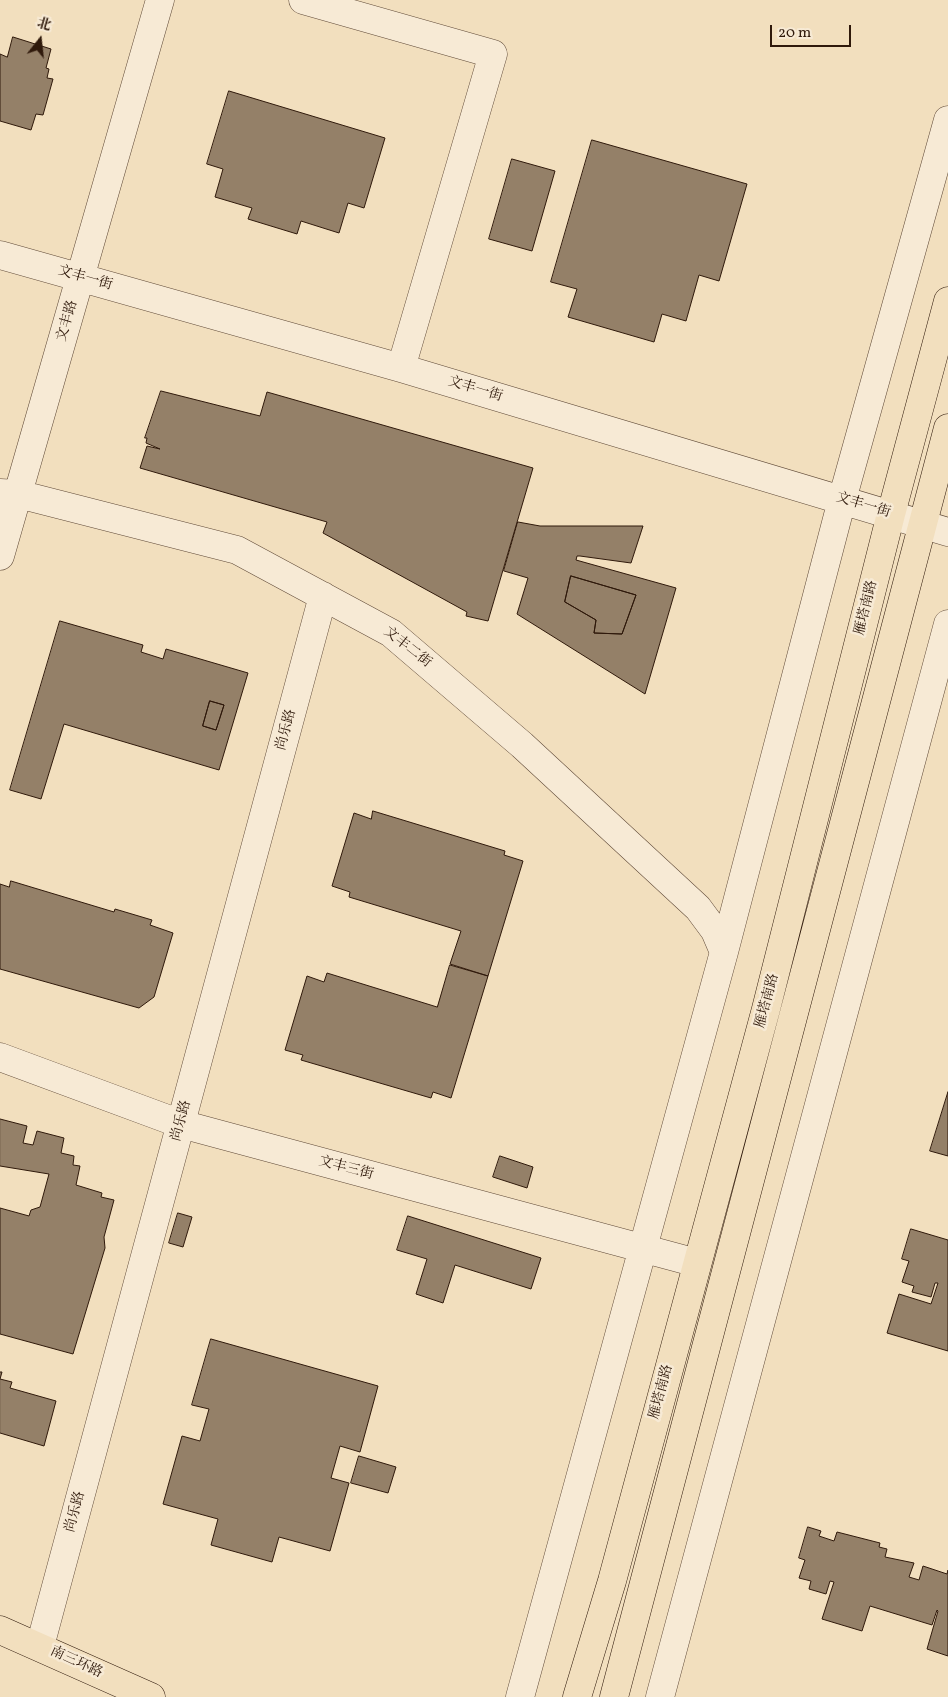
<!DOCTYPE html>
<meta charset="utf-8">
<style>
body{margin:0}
#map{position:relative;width:948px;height:1697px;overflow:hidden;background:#f2dfbe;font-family:Vollkorn,"Noto Serif SC",serif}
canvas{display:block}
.north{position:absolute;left:15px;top:15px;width:50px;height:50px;-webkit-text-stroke:4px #f7ead5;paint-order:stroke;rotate:16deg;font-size:14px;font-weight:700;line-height:20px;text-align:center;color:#2f190b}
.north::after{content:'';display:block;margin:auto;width:18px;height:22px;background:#2f190b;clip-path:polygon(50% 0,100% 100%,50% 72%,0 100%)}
.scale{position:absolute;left:770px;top:25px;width:81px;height:22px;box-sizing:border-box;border:2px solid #2f190b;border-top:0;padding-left:6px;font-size:15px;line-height:18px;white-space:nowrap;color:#2f190b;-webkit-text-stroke:4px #f7ead5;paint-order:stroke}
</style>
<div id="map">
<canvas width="948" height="1697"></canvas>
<div class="north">北</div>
<div class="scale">20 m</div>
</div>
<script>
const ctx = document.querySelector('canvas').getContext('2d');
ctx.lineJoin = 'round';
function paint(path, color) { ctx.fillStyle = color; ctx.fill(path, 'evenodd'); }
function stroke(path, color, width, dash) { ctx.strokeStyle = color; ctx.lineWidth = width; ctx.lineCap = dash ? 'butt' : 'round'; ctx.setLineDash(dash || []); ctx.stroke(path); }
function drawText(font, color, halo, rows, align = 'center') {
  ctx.font = font + ' Vollkorn,"Noto Serif SC",serif'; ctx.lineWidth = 5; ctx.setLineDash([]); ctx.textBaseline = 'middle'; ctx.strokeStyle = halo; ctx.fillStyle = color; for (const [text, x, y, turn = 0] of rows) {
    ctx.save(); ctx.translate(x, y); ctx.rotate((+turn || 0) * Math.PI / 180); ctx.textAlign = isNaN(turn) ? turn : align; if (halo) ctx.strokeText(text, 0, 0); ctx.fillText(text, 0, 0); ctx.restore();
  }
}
const building = new Path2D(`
 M 13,37 L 51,49 L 46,68 L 49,69 L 47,78 L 53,79 L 43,115 L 36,114 L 31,130 L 0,121 L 0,54 L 7,57 Z
 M 229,91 L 385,138 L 364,208 L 348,203 L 339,233 L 301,221 L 297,234 L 248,219 L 252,208 L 215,197 L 223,169 L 207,164 Z
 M 592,140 L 747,184 L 719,281 L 699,275 L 686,321 L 662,314 L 654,342 L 568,317 L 577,289 L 551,282 Z
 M 512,159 L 555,171 L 532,251 L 489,239 Z
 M 161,391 L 260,416 L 267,392 L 533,468 L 488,621 L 466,616 L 467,612 L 323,533 L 327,522 L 140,468 L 147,446 L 160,449 L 146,443 L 147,438 L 145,438 Z
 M 518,522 L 540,526 L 643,526 L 631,563 L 580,556 L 577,556 L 576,560 L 676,588 L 645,694 L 517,614 L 528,578 L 504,571 ZM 571,576 L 636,595 L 622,634 L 594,633 L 596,620 L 565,602 Z
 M 571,576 L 636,595 L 622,634 L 594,633 L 596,620 L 565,602 Z
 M 60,621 L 143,645 L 141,652 L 163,659 L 166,649 L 248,673 L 219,770 L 64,724 L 41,799 L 10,790 ZM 210,701 L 224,705 L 216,730 L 203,726 Z
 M 210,701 L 224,705 L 216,730 L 203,726 Z
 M 373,811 L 505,851 L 504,855 L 523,861 L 488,976 L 450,964 L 461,931 L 349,897 L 350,892 L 332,886 L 354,813 L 371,819 Z
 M 11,881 L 114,912 L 115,909 L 152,920 L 150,925 L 173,933 L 154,997 L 139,1008 L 0,969 L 0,884 L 9,887 Z
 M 450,965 L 488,976 L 451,1098 L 433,1092 L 431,1098 L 301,1060 L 303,1055 L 285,1050 L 307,976 L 324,982 L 327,973 L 437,1007 Z
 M 948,1092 L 948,1156 L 930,1151 Z
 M 0,1119 L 27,1126 L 23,1143 L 33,1145 L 37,1131 L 64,1138 L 61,1153 L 74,1156 L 73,1165 L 80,1166 L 76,1185 L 102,1193 L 101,1197 L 114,1200 L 104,1237 L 105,1248 L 73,1354 L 0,1334 L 0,1208 L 29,1216 L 31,1210 L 40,1207 L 49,1174 L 0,1166 Z
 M 500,1156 L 533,1167 L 527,1188 L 493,1177 Z
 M 178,1213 L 192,1217 L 183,1247 L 169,1243 Z
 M 408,1216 L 541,1258 L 531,1289 L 455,1265 L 443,1303 L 416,1294 L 427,1259 L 397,1250 Z
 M 911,1229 L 948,1240 L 948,1351 L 887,1333 L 899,1294 L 931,1304 L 938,1283 L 935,1283 L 931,1297 L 912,1292 L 914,1286 L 902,1282 L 909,1261 L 902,1259 Z
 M 211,1339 L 378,1386 L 360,1452 L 340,1446 L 331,1478 L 349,1483 L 330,1551 L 279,1537 L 272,1562 L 211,1545 L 218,1519 L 163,1504 L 182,1436 L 200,1441 L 209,1409 L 192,1405 Z
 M 0,1372 L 2,1372 L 0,1379 L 12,1382 L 10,1388 L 56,1401 L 44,1446 L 0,1433 Z
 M 359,1456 L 396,1467 L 388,1493 L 351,1483 Z
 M 808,1527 L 821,1531 L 819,1536 L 834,1541 L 837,1532 L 880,1543 L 879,1547 L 887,1549 L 885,1557 L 914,1563 L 909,1577 L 919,1580 L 923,1566 L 947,1574 L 948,1570 L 948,1656 L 927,1649 L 938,1611 L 937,1610 L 932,1625 L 870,1606 L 862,1631 L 822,1619 L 834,1582 L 830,1581 L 826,1594 L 809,1589 L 811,1581 L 799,1578 L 805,1560 L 799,1558 Z`);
const minor = new Path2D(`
 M 303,0 L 493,54 L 401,368
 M 0,255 L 401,368 L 948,532
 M 0,493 L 18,494 L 237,550 L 391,633 L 522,745 L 698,908 L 715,931 L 724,952
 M 0,556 L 160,0
 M 0,1057 L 181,1124 L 697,1263
 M 40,1646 L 323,596
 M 520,1697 L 724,952 L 842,500 L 948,120
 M 660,1697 L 948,624`);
const major = new Path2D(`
 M 577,1697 L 612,1581 L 766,1009 L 891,514 L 948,301
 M 614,1697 L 948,428`);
const highway = new Path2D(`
 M 0,1630 L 151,1697`);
const streetNames = [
 ["文丰一街",85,279,16],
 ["文丰路",68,321,-74],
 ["文丰一街",475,390,17],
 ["文丰一街",863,506,17],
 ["雁塔南路",867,608,-76],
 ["文丰二街",407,648,38],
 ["尚乐路",287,730,-75],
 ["雁塔南路",768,1001,-75],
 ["尚乐路",182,1121,-75],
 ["文丰三街",346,1169,15],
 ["雁塔南路",662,1392,-75],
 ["尚乐路",76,1512,-75],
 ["南三环路",76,1663,25]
];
paint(building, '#948068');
stroke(building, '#2f190b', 1);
stroke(minor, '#604a38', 29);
stroke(major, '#2f190b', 29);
stroke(highway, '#2f190b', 29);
stroke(minor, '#f7ead5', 28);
stroke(major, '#f2dfbe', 28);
stroke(highway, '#f2dfbe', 28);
drawText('14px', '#2f190b', '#f7ead5', streetNames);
</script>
